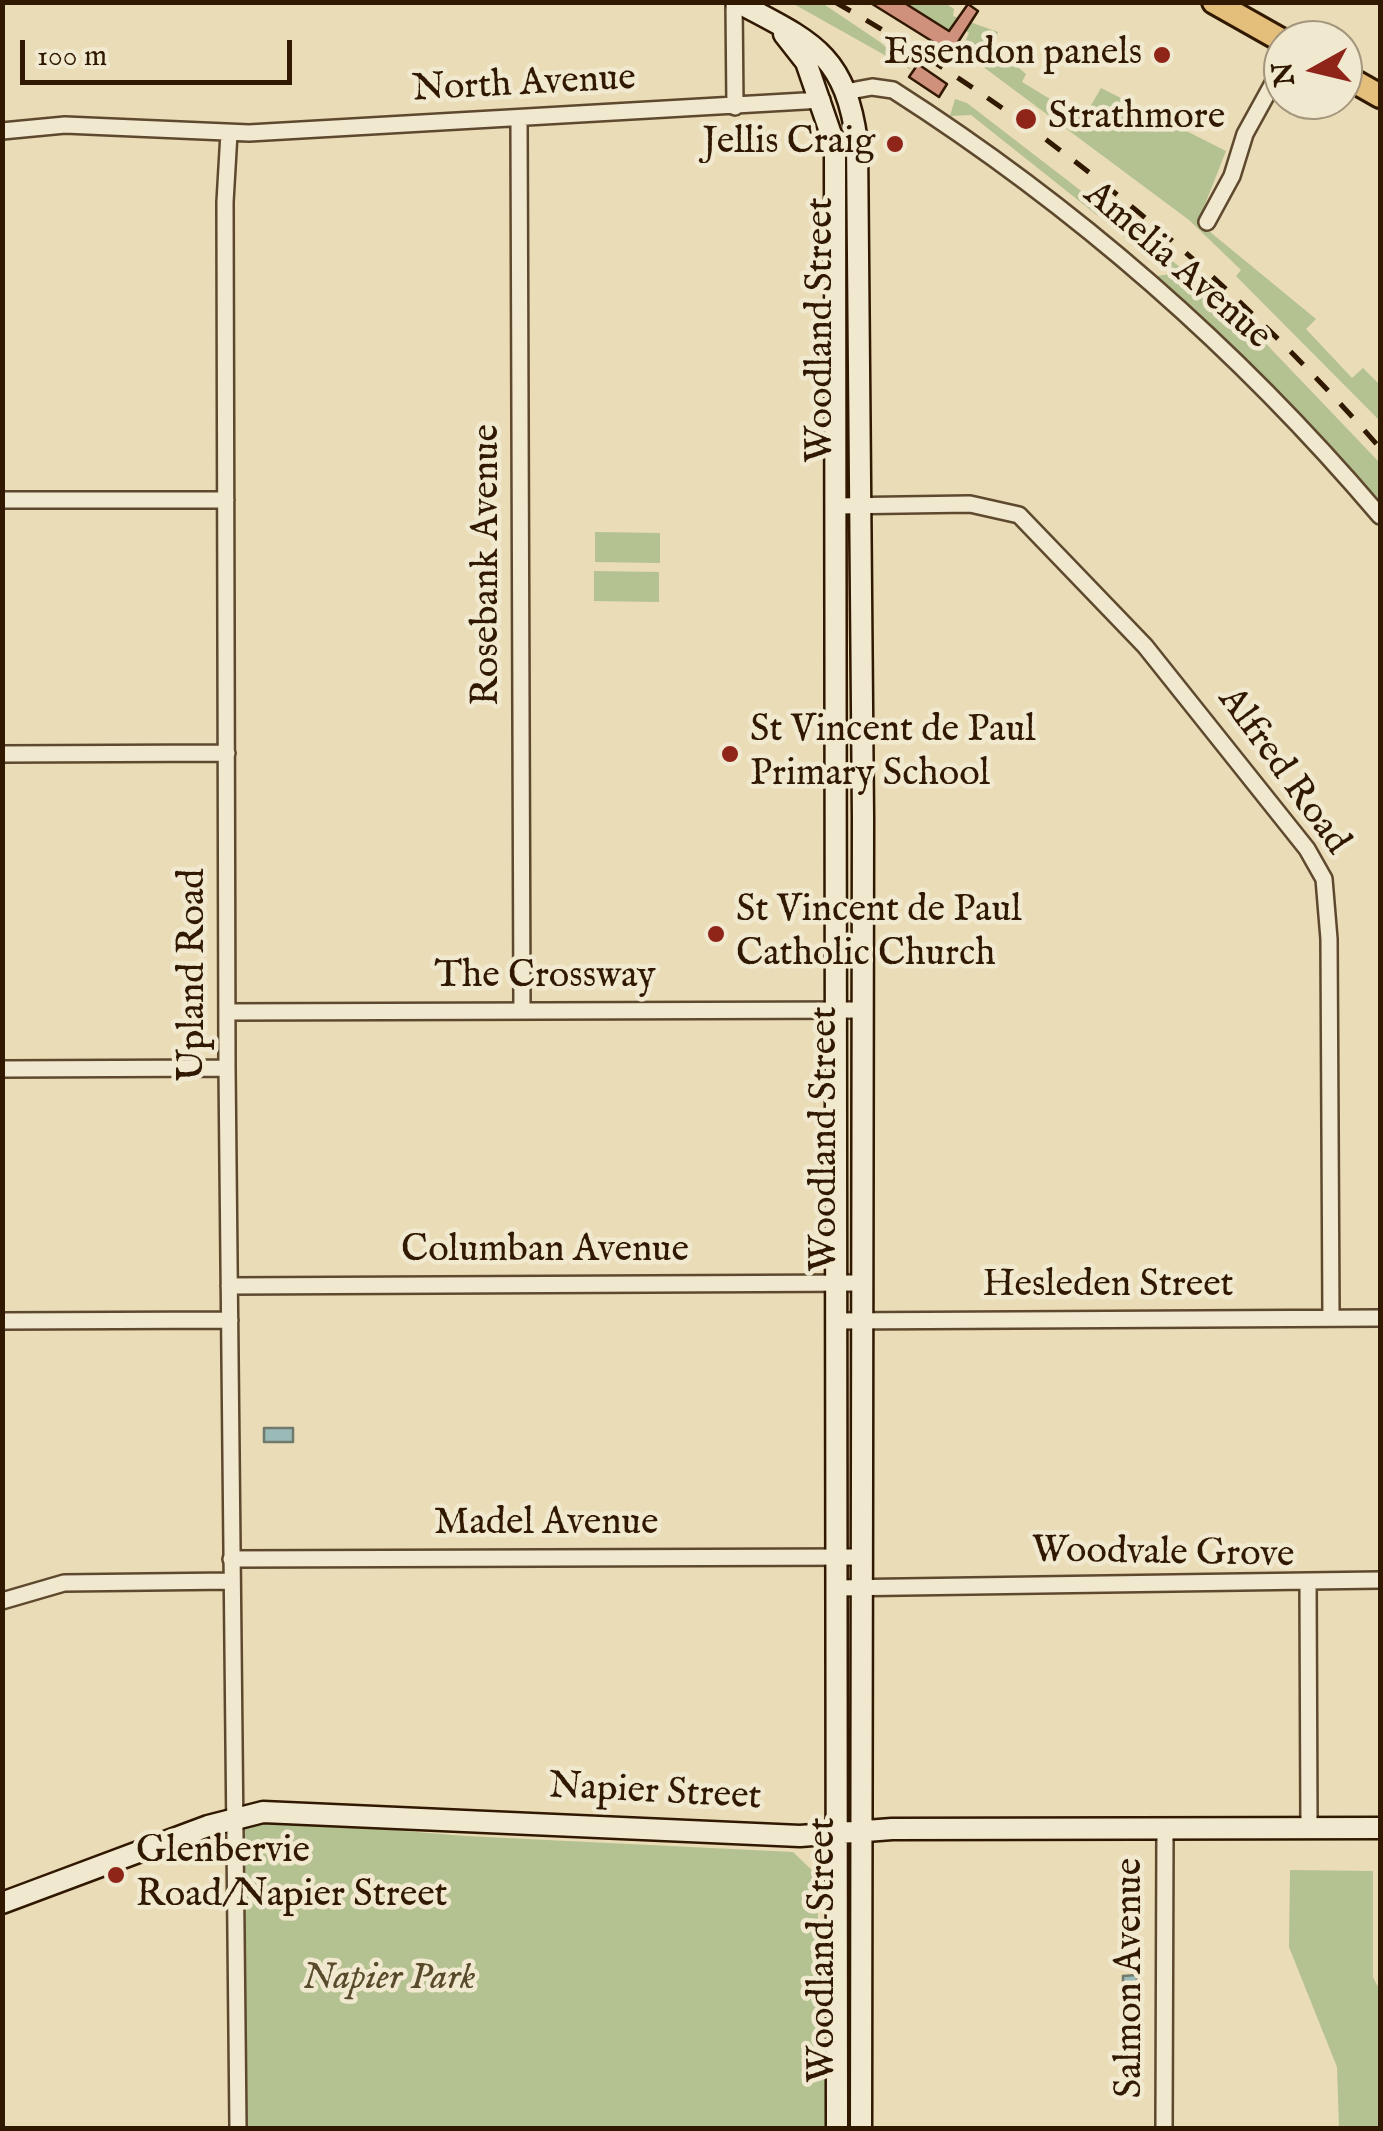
<!DOCTYPE html>
<style>
body{margin:0}
#map{position:relative;width:1383px;height:2131px;overflow:hidden;background:#e9dcb6;font-family:"IM FELL English",serif}
canvas{display:block}
.frame{position:absolute;inset:0;border:5px solid #311800;pointer-events:none}
.north{position:absolute;left:1263px;top:20px;width:100px;height:100px;box-sizing:border-box;background:#f1e8d0;border:2px solid #a4957d;border-radius:50%;rotate:262deg;font-size:28px;font-weight:700;line-height:40px;text-align:center;color:#311800}
.north::after{content:'';display:block;margin:auto;width:35px;height:45px;background:#8f2418;clip-path:polygon(50% 0,100% 100%,50% 72%,0 100%)}
.scale{position:absolute;left:20px;top:40px;width:272px;height:45px;box-sizing:border-box;border:5px solid #311800;border-top:0;padding-left:12px;font-size:30px;line-height:35px;white-space:nowrap;color:#311800;-webkit-text-stroke:8px #f1e8d0;paint-order:stroke}
</style>
<div id="map">
<canvas width="1383" height="2131"></canvas>
<div class="frame"></div>
<div class="north">N</div>
<div class="scale">100 m</div>
</div>
<script>
const ctx = document.querySelector('canvas').getContext('2d');
ctx.lineJoin = 'round';
function paint(path, color) { ctx.fillStyle = color; ctx.fill(path, 'evenodd'); }
function stroke(path, color, width, dash) { ctx.strokeStyle = color; ctx.lineWidth = width; ctx.lineCap = dash ? 'butt' : 'round'; ctx.setLineDash(dash || []); ctx.stroke(path); }
function drawText(font, color, halo, rows, align = 'center') {
  ctx.font = font + ' "IM FELL English",serif'; ctx.lineWidth = 9; ctx.setLineDash([]); ctx.textBaseline = 'middle'; ctx.strokeStyle = halo; ctx.fillStyle = color; for (const [text, x, y, turn = 0] of rows) {
    ctx.save(); ctx.translate(x, y); ctx.rotate((+turn || 0) * Math.PI / 180); ctx.textAlign = isNaN(turn) ? turn : align; if (halo) ctx.strokeText(text, 0, 0); ctx.fillText(text, 0, 0); ctx.restore();
  }
}
const green = new Path2D(`
 M 792,3 L 822,3 L 880,42 L 913,71 Z
 M 903,3 L 945,3 L 954,9 L 953,16 L 998,32 L 993,47 L 1026,74 L 1022,82 L 1083,119 L 1101,88 L 1226,151 L 1198,222 L 1316,319 L 1306,329 L 1352,378 L 1363,368 L 1380,385 L 1380,421 L 1236,276 L 1241,270 L 1189,220 L 970,57 L 964,44 L 969,33 L 955,24 L 949,31 Z
 M 955,99 L 967,103 L 1228,304 L 1380,463 L 1380,500 L 1157,276 L 1171,274 L 971,115 L 950,116 Z
 M 595,532 L 660,533 L 660,563 L 595,562 Z
 M 594,571 L 659,572 L 659,602 L 594,601 Z
 M 234,1817 L 465,1836 L 793,1852 L 816,1874 L 827,2128 L 243,2128 Z
 M 1290,1870 L 1373,1871 L 1373,1977 L 1380,1991 L 1380,2128 L 1339,2128 L 1337,2067 L 1289,1947 Z`);
const water = new Path2D(`
 M 264,1428 L 293,1428 L 293,1442 L 264,1442 Z
 M 1137,1975 L 1137,2009 L 1123,2009 L 1123,1976 Z`);
const building = new Path2D(`
 M 869,2 L 903,2 L 949,31 L 968,4 L 978,11 L 951,53 Z
 M 918,64 L 947,84 L 939,97 L 909,77 Z`);
const street = new Path2D(`
 M 734,2 L 735,107
 M 845,92 L 872,87 L 893,90 C 1076,207 1240,351 1380,516
 M 519,119 L 522,1011
 M 2,131 L 65,125 L 249,133 L 822,100
 M 229,133 L 225,202 L 227,1068 L 238,2128
 M 1207,222 L 1232,176 L 1245,134 L 1283,65
 M 2,500 L 226,500
 M 836,506 L 970,504 L 1019,515 L 1145,646 L 1307,849 L 1324,879 L 1329,939 L 1331,1318
 M 2,754 L 227,753
 M 227,1012 L 862,1010
 M 2,1069 L 227,1068
 M 229,1286 L 862,1283
 M 2,1321 L 230,1320
 M 836,1321 L 1380,1318
 M 231,1559 L 860,1557
 M 1308,1581 L 1380,1580
 M 837,1588 L 1308,1581 L 1309,1828
 M 2,1601 L 64,1583 L 231,1581
 M 1164,2128 L 1165,1828`);
const secondary = new Path2D(`
 M 737,2 C 810,41 845,52 857,142 L 863,818 L 861,2128
 M 784,34 L 806,62 L 835,146 L 837,2128
 M 2,1903 L 208,1826 L 263,1812 L 800,1836 L 892,1829 L 1380,1828`);
const primary = new Path2D(`
 M 1214,2 L 1283,41
 M 1343,75 L 1380,96`);
const rail = new Path2D(`
 M 835,2 C 1040,119 1225,270 1380,448`);
const markers = [
 [1162,55,10,"#8f2418"],
 [1026,119,12,"#8f2418"],
 [895,144,10,"#8f2418"],
 [730,754,10,"#8f2418"],
 [716,934,10,"#8f2418"],
 [116,1875,10,"#8f2418"]
];
const poiNames = [
 ["Essendon panels",1142,55,"right"],
 ["Strathmore",1048,119],
 ["Jellis Craig",875,144,"right"],
 ["St Vincent de Paul",750,732],
 ["Primary School",750,776],
 ["St Vincent de Paul",736,912],
 ["Catholic Church",736,956],
 ["Glenbervie",136,1853],
 ["Road/Napier Street",136,1897]
];
const streetNames = [
 ["North Avenue",524,86,-3],
 ["Amelia Avenue",1176,267,41],
 ["Woodland Street",823,330,-90],
 ["Rosebank Avenue",489,565,-90],
 ["Alfred Road",1282,772,54],
 ["Upland Road",195,975,-90],
 ["The Crossway",545,978],
 ["Woodland Street",827,1139,-90],
 ["Columban Avenue",545,1252],
 ["Hesleden Street",1108,1287],
 ["Madel Avenue",546,1525],
 ["Woodvale Grove",1163,1555,1],
 ["Napier Street",655,1794,3],
 ["Woodland Street",825,1950,-90],
 ["Salmon Avenue",1132,1978,-90]
];
const parkNames = [
 ["Napier Park",389,1980]
];
paint(green, '#b4c190');
paint(water, '#9abab7');
stroke(water, '#70796e', 2.5);
paint(building, '#d0917c');
stroke(building, '#311800', 2.5);
stroke(street, '#5f492e', 20);
stroke(secondary, '#311800', 25);
stroke(primary, '#311800', 28);
stroke(street, '#f1e8d0', 15);
stroke(secondary, '#f1e8d0', 20);
stroke(primary, '#e4be7b', 22);
stroke(rail, '#311800', 5, [18, 18]);
for (const [x, y, r, color] of markers) { const dot = new Path2D(); dot.arc(x, y, r, 0, 2 * Math.PI); ctx.fillStyle = color; ctx.fill(dot); stroke(dot, '#f1e8d0', 4); }
drawText('38px', '#311800', '#f1e8d0', poiNames, 'left');
drawText('38px', '#311800', '#f1e8d0', streetNames);
drawText('italic 38px', '#584b2b', '#f1e8d0', parkNames);
</script>
